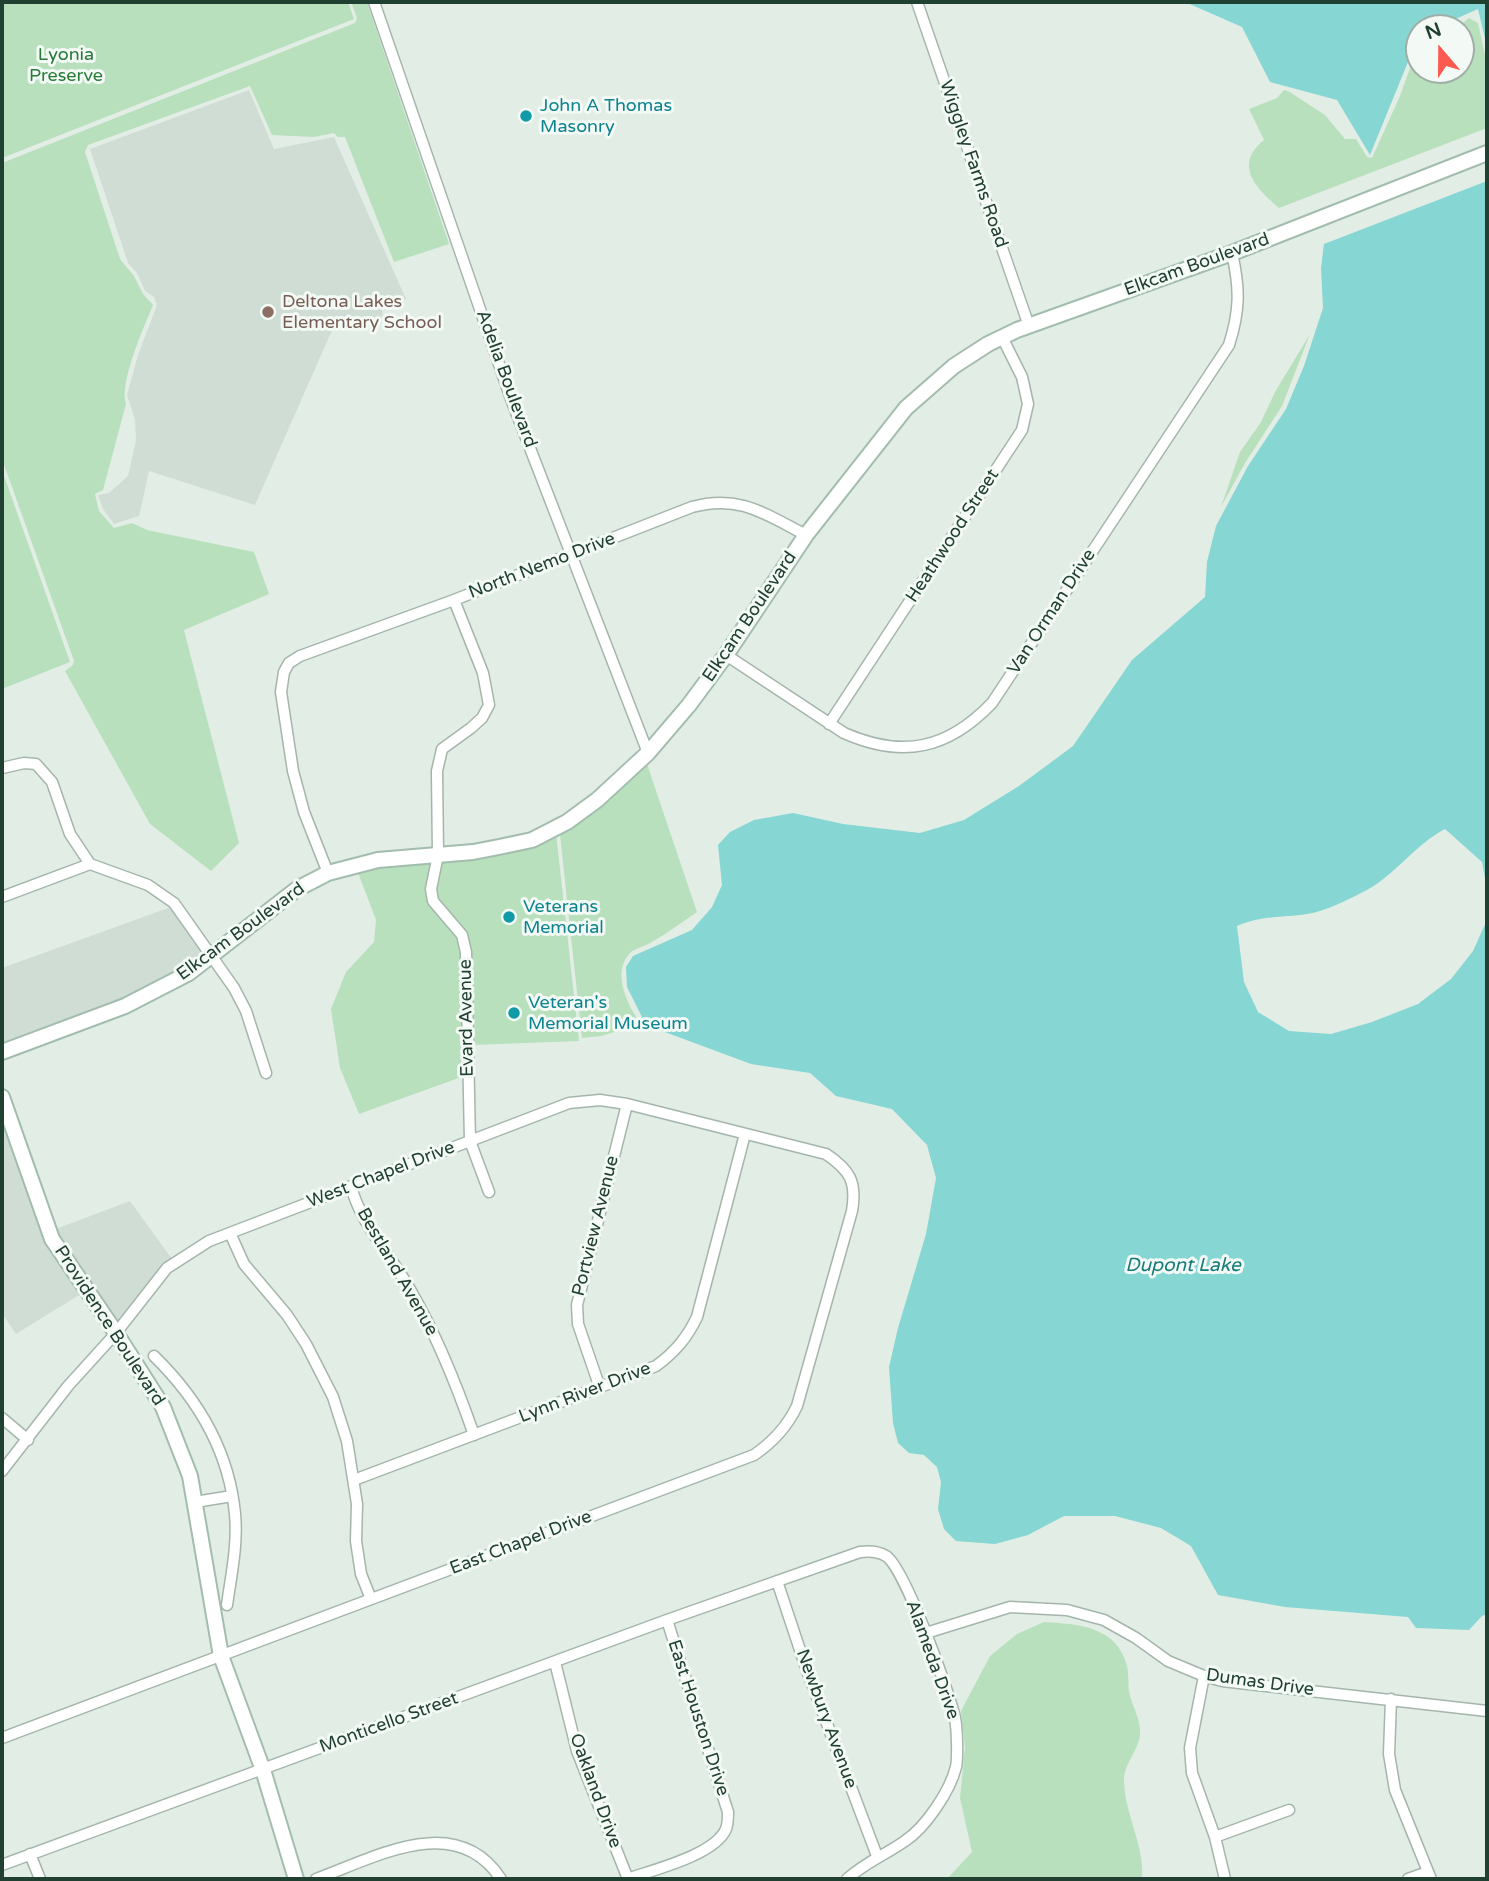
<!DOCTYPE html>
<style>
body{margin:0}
#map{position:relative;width:1489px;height:1881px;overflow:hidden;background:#e2ede6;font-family:"Varela Round",sans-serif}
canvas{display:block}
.frame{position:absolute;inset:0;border:4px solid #204031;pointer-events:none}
.north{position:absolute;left:1405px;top:14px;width:70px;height:70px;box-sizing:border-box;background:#f3f9f5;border:2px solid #9fafa7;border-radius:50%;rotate:340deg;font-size:19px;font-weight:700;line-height:28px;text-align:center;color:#204031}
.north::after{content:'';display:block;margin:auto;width:24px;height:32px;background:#fc5951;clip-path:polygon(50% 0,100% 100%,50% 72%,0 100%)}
</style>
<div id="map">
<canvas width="1489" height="1881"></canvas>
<div class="frame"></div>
<div class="north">N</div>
</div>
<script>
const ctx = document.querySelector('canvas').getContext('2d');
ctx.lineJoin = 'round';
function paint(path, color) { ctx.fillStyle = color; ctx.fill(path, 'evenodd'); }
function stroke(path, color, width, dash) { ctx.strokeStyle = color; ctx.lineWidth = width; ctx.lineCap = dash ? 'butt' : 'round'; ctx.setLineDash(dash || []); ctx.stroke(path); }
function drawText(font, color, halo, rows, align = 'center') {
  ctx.font = font + ' "Varela Round",sans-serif'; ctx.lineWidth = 6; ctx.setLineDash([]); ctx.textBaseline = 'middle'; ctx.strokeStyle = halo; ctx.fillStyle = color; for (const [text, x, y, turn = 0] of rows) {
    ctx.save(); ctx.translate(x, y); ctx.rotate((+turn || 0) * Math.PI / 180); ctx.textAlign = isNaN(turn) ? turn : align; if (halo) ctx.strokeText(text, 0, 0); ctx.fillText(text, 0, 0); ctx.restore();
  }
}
const built = new Path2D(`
 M 249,90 L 274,149 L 334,137 L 406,299 L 382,305 L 383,319 L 353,322 L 333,328 L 255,505 L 149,471 L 139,516 L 114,524 L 103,509 L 98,495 L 109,493 L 128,476 L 136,440 L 135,420 L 127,395 L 138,355 L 157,305 L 154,297 L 145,291 L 137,273 L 128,263 L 90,149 Z
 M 171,907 L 203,955 L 186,969 L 123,1002 L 2,1047 L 2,968 Z
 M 2,1110 L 84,1292 L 16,1334 L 2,1313 Z
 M 130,1201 L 172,1259 L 158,1271 L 116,1325 L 53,1230 Z`);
const green = new Path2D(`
 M 2,2 L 348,2 L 354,19 L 2,158 Z
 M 351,2 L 367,2 L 449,244 L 394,262 L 345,137 L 338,137 L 334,133 L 314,137 L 272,135 L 250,86 L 88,145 L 85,152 L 120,259 L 134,276 L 143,294 L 153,305 C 144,327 119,382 126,404 L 103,490 L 95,494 L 99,511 L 114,528 L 132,523 L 147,530 L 254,552 L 269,594 L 184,630 L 239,843 L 211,871 L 150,824 L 65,671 L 73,665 L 74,661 L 2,459 L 2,163 L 355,23 L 357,18 Z
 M 1469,18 L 1478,23 L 1487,64 L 1487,128 L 1279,208 C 1256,188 1233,165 1264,140 L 1249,109 L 1277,98 L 1284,90 L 1288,91 L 1325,115 L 1345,139 L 1356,139 L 1367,157 L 1372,158 L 1400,96 L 1419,43 L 1419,70 L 1461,70 L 1461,28 L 1457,28 Z
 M 1310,334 L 1282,406 L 1245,463 L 1221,507 L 1240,452 L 1261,422 L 1275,392 Z
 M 2,470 L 70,662 L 2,689 Z
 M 647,764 L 697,912 C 681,923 666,934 650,943 C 644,947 635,948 630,953 C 611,973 628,1006 641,1024 L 601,1036 L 582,1038 L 560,835 L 586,819 L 627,779 Z
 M 556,833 L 579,1041 L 472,1045 L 469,942 L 439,904 L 436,886 L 440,863 L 449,859 Z
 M 432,860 C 414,919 452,908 462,952 L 464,1076 L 359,1114 L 340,1068 L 331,1009 L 346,972 L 374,942 L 376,920 L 357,870 L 382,865 Z
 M 1044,1622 C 1078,1624 1117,1626 1127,1666 C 1129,1674 1128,1684 1129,1692 C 1132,1706 1141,1720 1140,1734 C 1139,1750 1124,1764 1124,1779 C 1124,1814 1145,1845 1142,1879 L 947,1879 L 972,1852 L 960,1798 L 965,1748 L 961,1711 L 990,1656 L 1017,1634 Z`);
const water = new Path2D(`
 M 1185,2 L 1487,2 L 1487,47 L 1478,9 L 1435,28 L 1419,28 L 1419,35 L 1370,155 L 1337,100 L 1270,82 L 1242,27 Z
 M 1487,181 L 1487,889 L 1482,862 L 1445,829 C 1414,845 1394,877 1363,892 C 1347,900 1324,912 1307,914 C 1281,918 1262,915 1237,926 L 1244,982 L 1258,1012 L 1289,1031 L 1331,1034 L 1372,1022 L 1418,1004 L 1451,979 L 1473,951 L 1487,920 L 1487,1614 L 1482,1616 L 1469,1630 L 1416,1628 L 1408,1617 L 1285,1607 L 1218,1595 L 1191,1546 L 1161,1528 L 1115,1516 L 1064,1516 L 1028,1535 L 995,1544 L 956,1541 L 944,1529 L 938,1509 L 941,1482 L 937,1467 L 924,1455 L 909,1453 L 898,1443 L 893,1423 L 889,1367 L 898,1328 L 926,1234 L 936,1178 L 927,1145 L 892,1109 L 836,1096 L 810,1073 L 751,1064 L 646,1025 L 627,987 L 626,967 L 633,956 L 692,930 L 712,907 L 722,885 L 718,845 L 730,832 L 754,820 L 793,813 L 843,824 L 920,833 L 964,820 L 1019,786 L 1073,746 L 1132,660 L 1205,597 L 1207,562 L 1216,526 L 1248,466 L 1286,409 L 1304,366 L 1323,308 L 1321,268 L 1324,244 Z`);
const street = new Path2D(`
 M 374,2 L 511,399 L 648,753
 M 917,2 L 1029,326
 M 454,600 L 483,673 L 489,705 L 482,718 L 471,728 L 442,749 L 437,771 L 438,855 L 431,889 L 433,901 L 462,935 L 466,952 L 470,1141 L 489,1192
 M 726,655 L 844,733 C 903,759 948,749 992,703 L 1229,345 C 1240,310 1240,289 1232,253
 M 829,724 L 1022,430 L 1028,404 L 1022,377 L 1002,337
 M 2,768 L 24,763 L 36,764 L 52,782 L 70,834 L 90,864 L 148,885 L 174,903 L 234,988 L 246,1011 L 266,1073
 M 328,873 L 304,812 L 293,771 L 281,692 L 284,672 L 289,663 L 300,656 L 454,600 L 692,507 C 739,494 765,514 806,535
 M 2,897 L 90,864
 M 351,1186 C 361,1226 393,1257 412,1293 C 438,1338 457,1386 474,1435
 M 230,1233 L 244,1264 L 287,1315 L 306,1344 L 333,1397 L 347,1441 L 357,1504 L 356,1541 L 361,1574 L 371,1599
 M 154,1356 C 199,1400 229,1451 235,1514 C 238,1544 231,1576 227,1605
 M 600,1388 L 578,1324 L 577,1305 L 627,1104
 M 2,1418 L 28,1440
 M 2,1471 L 68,1386 L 116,1333 L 167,1268 L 209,1241 L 569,1103 L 600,1100 L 627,1104 L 826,1154 C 850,1170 857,1182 852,1211 L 797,1406 C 787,1427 773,1442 754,1455 L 2,1738
 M 354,1480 L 656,1366 C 675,1352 687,1338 697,1317 L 745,1134
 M 195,1502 L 232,1496
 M 777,1581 L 806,1668 L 877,1856
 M 926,1633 L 1010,1607 L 1067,1610 L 1104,1620 L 1136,1638 L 1168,1661 L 1204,1676 L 1222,1681 L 1487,1711
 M 555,1662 L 577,1751 L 628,1879
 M 1204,1676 L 1190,1748 L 1192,1773 L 1215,1837 L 1225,1879
 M 1391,1699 L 1389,1754 L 1395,1790 L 1431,1879
 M 1215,1837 L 1289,1810
 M 30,1854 L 40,1879
 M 2,1865 L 667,1620 L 860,1552 C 868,1551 878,1551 886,1556 C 905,1568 949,1692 955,1718 C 957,1728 958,1757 956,1767 C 950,1791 926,1827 905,1841 C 885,1855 866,1862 847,1879
 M 316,1879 C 374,1858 456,1810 501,1879
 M 627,1879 C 653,1870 715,1855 726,1829 C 728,1824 728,1817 728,1812 L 667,1620
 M 1408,1879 L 1428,1872`);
const secondary = new Path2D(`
 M 2,1052 L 125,1006 L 189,973 L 297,889 L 328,873 L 378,860 L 473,852 L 499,847 L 532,840 L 567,822 L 597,800 L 648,753 L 689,705 L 726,655 L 806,535 L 906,408 L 954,366 L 988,344 L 1017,330 L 1232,253 L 1487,153
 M 2,1097 L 52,1239 L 116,1333 L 163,1407 L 190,1476 L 221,1656 L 263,1770 L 296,1879`);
const markers = [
 [526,116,7,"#0f9aa8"],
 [268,312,7,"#8d6e63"],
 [509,917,7,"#0f9aa8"],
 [514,1013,7,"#0f9aa8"]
];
const parkNames = [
 ["Lyonia",66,55],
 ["Preserve",66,76]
];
const cultureNames = [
 ["John A Thomas",540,106],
 ["Masonry",540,127],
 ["Veterans",523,907],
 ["Memorial",523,928],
 ["Veteran's",528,1003],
 ["Memorial Museum",528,1024]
];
const streetNames = [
 ["Wiggley Farms Road",973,164,71],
 ["Elkcam Boulevard",1197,265,-20],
 ["Adelia Boulevard",506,379,70],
 ["Heathwood Street",953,536,-57],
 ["North Nemo Drive",542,566,-21],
 ["Van Orman Drive",1052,612,-57],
 ["Elkcam Boulevard",750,617,-56],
 ["Elkcam Boulevard",241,932,-36],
 ["Evard Avenue",467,1018,-91],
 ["West Chapel Drive",381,1175,-21],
 ["Portview Avenue",596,1226,-76],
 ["Bestland Avenue",397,1272,60],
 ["Providence Boulevard",109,1326,57],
 ["Lynn River Drive",585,1393,-21],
 ["East Chapel Drive",521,1543,-21],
 ["Alameda Drive",932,1660,70],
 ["Dumas Drive",1260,1683,8],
 ["East Houston Drive",698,1718,72],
 ["Newbury Avenue",826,1719,70],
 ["Monticello Street",389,1723,-20],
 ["Oakland Drive",595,1791,70]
];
const educationNames = [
 ["Deltona Lakes",282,302],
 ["Elementary School",282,323]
];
const waterNames = [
 ["Dupont Lake",1183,1266]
];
paint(built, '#d0ddd5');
paint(green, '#b9e0bc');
paint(water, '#86d6d3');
stroke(street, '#a4b6ac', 13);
stroke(secondary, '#a2bdae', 18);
stroke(street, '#fff', 10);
stroke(secondary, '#fff', 14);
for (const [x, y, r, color] of markers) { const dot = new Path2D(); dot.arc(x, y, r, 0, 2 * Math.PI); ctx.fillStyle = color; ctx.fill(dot); stroke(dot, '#f3f9f5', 2.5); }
drawText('18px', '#277a37', '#f3f9f5', parkNames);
drawText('18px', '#0d838f', '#f3f9f5', cultureNames, 'left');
drawText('18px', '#204031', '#f3f9f5', streetNames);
drawText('18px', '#785e54', '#f3f9f5', educationNames, 'left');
drawText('italic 19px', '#167b78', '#f3f9f5', waterNames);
</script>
